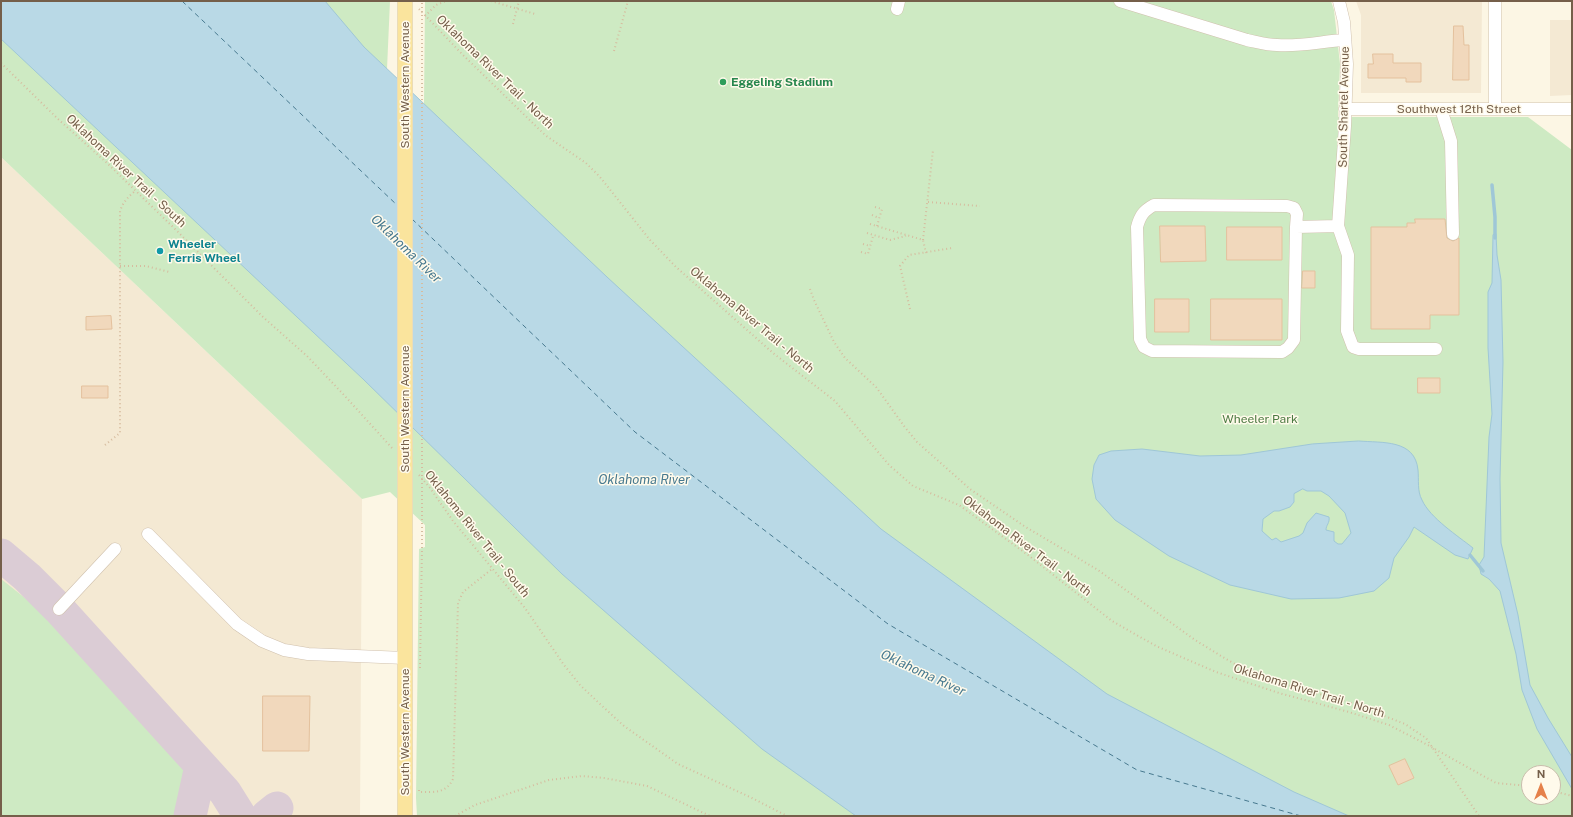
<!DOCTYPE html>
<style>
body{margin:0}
#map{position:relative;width:1573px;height:817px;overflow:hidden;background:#fcf6e4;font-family:"Public Sans",sans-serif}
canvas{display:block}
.frame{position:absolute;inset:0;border:2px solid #755f4a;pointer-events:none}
.north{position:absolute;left:1521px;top:765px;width:40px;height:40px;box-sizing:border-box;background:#fffaeb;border:1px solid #c8bcab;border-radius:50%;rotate:0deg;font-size:11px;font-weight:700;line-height:16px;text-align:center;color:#755f4a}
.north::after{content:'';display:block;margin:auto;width:14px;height:18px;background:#e5814a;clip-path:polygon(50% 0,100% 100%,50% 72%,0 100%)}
</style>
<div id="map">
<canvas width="1573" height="817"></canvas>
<div class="frame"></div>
<div class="north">N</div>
</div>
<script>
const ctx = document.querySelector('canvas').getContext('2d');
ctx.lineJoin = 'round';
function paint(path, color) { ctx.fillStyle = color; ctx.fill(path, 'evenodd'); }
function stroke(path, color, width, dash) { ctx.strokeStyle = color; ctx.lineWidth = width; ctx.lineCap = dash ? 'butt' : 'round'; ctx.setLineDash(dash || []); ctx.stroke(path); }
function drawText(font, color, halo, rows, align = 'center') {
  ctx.font = font + ' "Public Sans",sans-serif'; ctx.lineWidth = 3; ctx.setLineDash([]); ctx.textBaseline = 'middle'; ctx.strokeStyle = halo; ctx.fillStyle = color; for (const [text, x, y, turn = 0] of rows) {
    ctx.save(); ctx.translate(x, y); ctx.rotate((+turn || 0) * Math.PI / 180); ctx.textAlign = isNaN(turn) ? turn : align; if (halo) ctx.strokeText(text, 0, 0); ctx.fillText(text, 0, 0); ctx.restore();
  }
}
const residential = new Path2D(`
 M 1356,1 L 1482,1 L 1481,93 L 1361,93 L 1361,15 Z
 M 1550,20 L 1572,20 L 1572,95 L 1550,96 Z
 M 1,157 L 362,499 L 360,816 L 1,816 Z`);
const green = new Path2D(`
 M 1,1 L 390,1 L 387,69 L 424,104 L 425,1 L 1331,1 L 1334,10 L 1340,64 L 1338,117 L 1528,117 L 1572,150 L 1572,816 L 417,816 L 416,798 L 419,549 L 425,547 L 425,525 L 390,492 L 362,499 L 1,157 ZM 1529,773 L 1553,773 L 1553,797 L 1529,797 Z
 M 1,579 L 59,625 L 189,766 L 192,782 L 175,816 L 1,816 Z`);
const water = new Path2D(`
 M 1,1 L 325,1 L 364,47 L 607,277 L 881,529 L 1107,694 L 1294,792 L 1349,816 L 856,816 L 762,749 L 562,574 L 363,379 L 1,39 Z
 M 1496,234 L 1497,255 L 1501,280 L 1503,362 L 1500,479 L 1501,543 L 1518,615 L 1530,685 L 1548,718 L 1572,757 L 1572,789 L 1537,729 L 1522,690 L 1516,654 L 1500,591 L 1489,579 L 1481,574 L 1479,565 L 1484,557 L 1489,437 L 1492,414 L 1488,348 L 1488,292 L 1492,283 L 1493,235 Z
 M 1359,441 C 1382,443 1415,439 1418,470 C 1419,480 1417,491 1422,500 C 1430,518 1458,536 1473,548 L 1468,559 L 1455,555 L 1414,527 L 1409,537 L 1394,558 L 1389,578 L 1374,591 L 1339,598 L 1291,599 L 1230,585 L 1169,556 L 1115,520 L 1096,499 L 1092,479 L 1094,465 L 1099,455 L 1111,451 L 1142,449 L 1200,456 L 1241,455 L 1312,444 ZM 1303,489 L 1307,491 L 1321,491 L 1329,496 L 1345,513 L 1351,533 L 1342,544 L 1338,544 L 1334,541 L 1334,532 L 1326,530 C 1326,525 1330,523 1329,517 L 1316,513 L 1307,523 L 1303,533 L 1299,536 L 1281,542 L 1276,538 L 1272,540 L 1262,531 L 1263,519 L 1274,511 L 1279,511 L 1290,507 L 1294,502 L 1294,494 Z`);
const stream = new Path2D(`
 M 1492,185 L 1495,217 L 1495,238
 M 1470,555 L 1483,571`);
const ferry = new Path2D(`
 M 182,1 L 398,206
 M 412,219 L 635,432 L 888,624 L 1137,770 L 1301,816`);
const taxiway = new Path2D(`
 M 1,555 L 27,577 L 59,609 L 225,792 L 240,816
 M 190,816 L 201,766
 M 267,816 L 277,808`);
const building = new Path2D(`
 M 1454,26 L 1463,26 L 1464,45 L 1469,45 L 1469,80 L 1453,80 Z
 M 1373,54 L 1393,54 L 1393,63 L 1421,63 L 1421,82 L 1406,82 L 1406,78 L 1368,78 L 1368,64 L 1373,64 Z
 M 1415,219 L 1445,219 L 1447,238 L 1453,241 L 1459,238 L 1459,315 L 1430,315 L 1430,329 L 1371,329 L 1371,227 L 1407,227 L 1407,223 L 1415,223 Z
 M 1160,226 L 1205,226 L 1206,261 L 1161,262 Z
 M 1227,227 L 1282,227 L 1282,260 L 1227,260 Z
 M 1303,271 L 1315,271 L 1315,288 L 1302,288 Z
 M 1155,299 L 1189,299 L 1189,332 L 1155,332 Z
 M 1211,299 L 1282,299 L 1282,340 L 1211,340 Z
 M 111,316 L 112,329 L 86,330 L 86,317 Z
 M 1418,378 L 1440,378 L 1440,393 L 1418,393 Z
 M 82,386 L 108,386 L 108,398 L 82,398 Z
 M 263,696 L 310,696 L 309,751 L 263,751 Z
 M 1405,759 L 1414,778 L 1398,785 L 1389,766 Z`);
const path = new Path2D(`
 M 491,1 L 535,14
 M 419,9 L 463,55 L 545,135 L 586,163 L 600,177 L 650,240 L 676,267 L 773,353 L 835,401 L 889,465 L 913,486 L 959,505 L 1028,555 L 1112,621 L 1156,646 L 1216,672 L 1279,693 L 1349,712 L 1389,725 L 1424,743 L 1496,783 L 1529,786
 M 425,16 L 436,5 L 446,1
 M 513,24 L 519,1
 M 614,51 L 628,1
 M 1,63 L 58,119 L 107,163 L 173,227 L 263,317 L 307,356 L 344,395 L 392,448
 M 928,202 L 980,206
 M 875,207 L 882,209 L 877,226
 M 872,215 L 879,218
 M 870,224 L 923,240 L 926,253
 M 867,233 L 890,240 L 906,236
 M 923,240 L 933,150
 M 863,244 L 870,246
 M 861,252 L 868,254 L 873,236
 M 120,266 L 146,266 L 169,272
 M 810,289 L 814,300 L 834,342 L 845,358 L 876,387 L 904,426 L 917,442 L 970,489 L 1024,526 L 1098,570 L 1195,640 L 1226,659 L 1246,670 L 1287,685 L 1351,703 L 1405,724 L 1426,738 L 1479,816
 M 910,309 L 900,266 L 909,255 L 952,248
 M 105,445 L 120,433 L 120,212 C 122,203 128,197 135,191
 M 419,475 L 430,488 L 453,521 L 525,608 L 564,665 L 580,685 L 600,704 L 624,726 L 678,764 L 750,797 L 787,816
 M 420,668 L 422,548
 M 419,790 L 419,792 C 433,792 446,794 453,779 L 458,603 L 463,592 L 492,569
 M 1553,791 L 1572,796
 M 455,816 L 475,805 L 549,780 L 582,776 L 604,778 L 647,786 L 710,816`);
const minor = new Path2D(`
 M 1120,1 L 1247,40 C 1257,42 1267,45 1277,45 C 1300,47 1323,41 1345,40
 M 1339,1 L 1344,22 L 1347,64 L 1345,126 L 1338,226 L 1348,255 L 1347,331 L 1353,347 L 1359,349 L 1436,349
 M 897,9 L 899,1
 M 1345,109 L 1572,109
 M 1441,109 L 1451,141 L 1453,234
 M 1495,109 L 1495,1
 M 1296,227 L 1294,340 L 1288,348 L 1282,352 L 1152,351 L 1144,347 L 1140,339 L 1137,227 C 1140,216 1143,211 1154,205 L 1287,206 L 1294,208 L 1297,214 L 1296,227 L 1338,226
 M 148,534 L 237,624 L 262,641 L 284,650 L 308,654 L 405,658
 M 59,609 L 115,549`);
const major = new Path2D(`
 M 405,816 L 405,534`);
const pathBridge = new Path2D(`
 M 422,548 L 422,1`);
const majorBridge = new Path2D(`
 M 405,1 L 405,534`);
const markers = [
 [723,82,4,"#2e9e5b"],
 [160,251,4,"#0f9aa8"]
];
const streetNames = [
 ["Oklahoma River Trail - North",495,72,44],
 ["South Western Avenue",405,85,-90],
 ["South Shartel Avenue",1344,107,-89],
 ["Southwest 12th Street",1459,109],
 ["Oklahoma River Trail - South",126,171,43],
 ["Oklahoma River Trail - North",752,320,40],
 ["South Western Avenue",405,409,-90],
 ["Oklahoma River Trail - South",477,534,51],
 ["Oklahoma River Trail - North",1027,546,37],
 ["Oklahoma River Trail - North",1309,691,17],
 ["South Western Avenue",405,732,-90]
];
const leisureNames = [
 ["Eggeling Stadium",731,82]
];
const cultureNames = [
 ["Wheeler",168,244],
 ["Ferris Wheel",168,258]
];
const parkNames = [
 ["Wheeler Park",1260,419]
];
const waterNames = [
 ["Oklahoma River",406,249,44],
 ["Oklahoma River",644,480],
 ["Oklahoma River",923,673,25]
];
paint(residential, '#f4e9d3');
paint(green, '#ceeac3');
paint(water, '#b9d9e6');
stroke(water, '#9fc7d7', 1);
stroke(stream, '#9fc7d7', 3.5);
stroke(ferry, '#47798f', 1, [5, 4]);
stroke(taxiway, '#dbccd5', 33);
paint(building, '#f1d8bc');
stroke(building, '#e4c19d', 1);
stroke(minor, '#d0c1ae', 13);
stroke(major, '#dbd5d0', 16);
stroke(path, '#d6bc9f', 2, [1, 3]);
stroke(minor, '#fff', 12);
stroke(major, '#fae49d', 15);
stroke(majorBridge, '#dbd5d0', 16, []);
stroke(pathBridge, '#d6bc9f', 2, [1, 3]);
stroke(majorBridge, '#fae49d', 15);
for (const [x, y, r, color] of markers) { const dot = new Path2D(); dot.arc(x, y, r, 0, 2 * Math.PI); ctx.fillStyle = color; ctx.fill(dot); stroke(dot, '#fffaeb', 1.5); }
drawText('12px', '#755f4a', '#fffaeb', streetNames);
drawText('bold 12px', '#27864d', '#fffaeb', leisureNames, 'left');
drawText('bold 12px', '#0d838f', '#fffaeb', cultureNames, 'left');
drawText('12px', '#4c7a42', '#fffaeb', parkNames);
drawText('italic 13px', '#47798f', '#fffaeb', waterNames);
</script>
